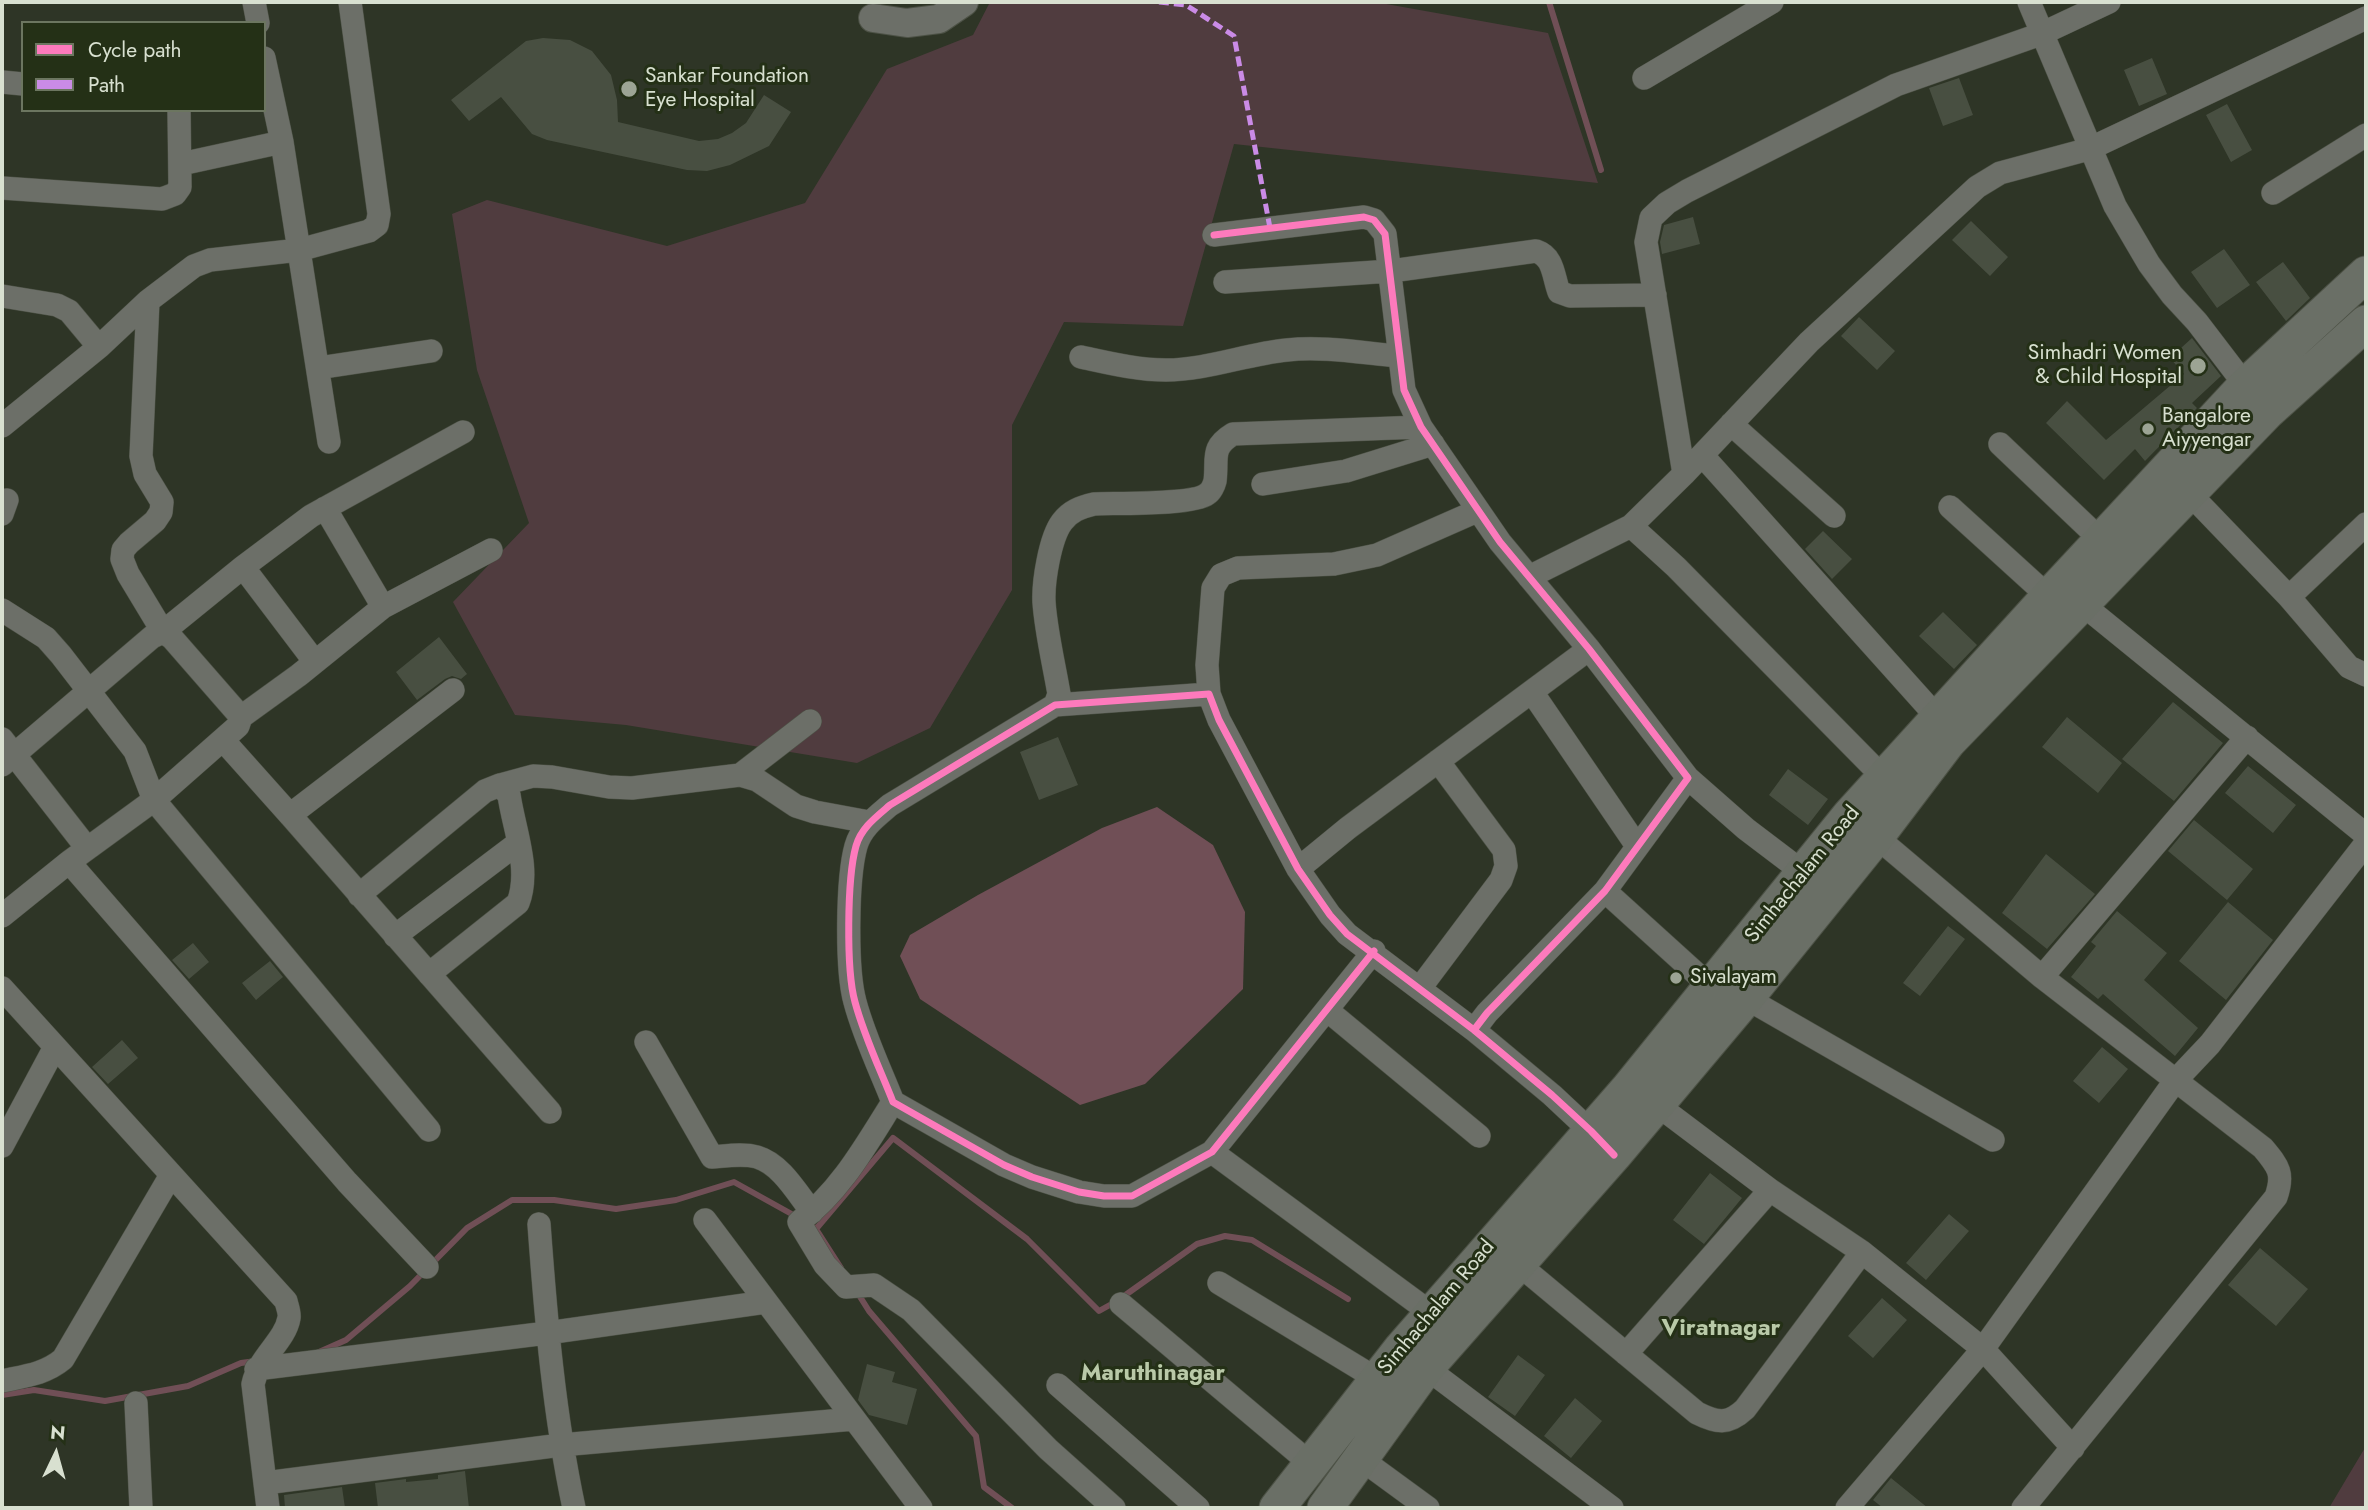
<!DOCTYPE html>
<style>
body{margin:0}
#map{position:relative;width:2368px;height:1510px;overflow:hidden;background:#2e3526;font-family:Jost,sans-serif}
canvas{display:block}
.frame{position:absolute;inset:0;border:4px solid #d8e0d0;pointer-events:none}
.legend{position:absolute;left:21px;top:21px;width:245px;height:91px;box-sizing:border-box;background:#243016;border:2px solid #6c7660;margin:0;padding:9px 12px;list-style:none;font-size:21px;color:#d8e0d0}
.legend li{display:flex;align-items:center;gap:14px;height:35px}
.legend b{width:35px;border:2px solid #6c7660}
.north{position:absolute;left:21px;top:1419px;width:70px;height:70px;-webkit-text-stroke:5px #243016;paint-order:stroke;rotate:5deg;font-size:19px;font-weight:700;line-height:28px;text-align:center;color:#d8e0d0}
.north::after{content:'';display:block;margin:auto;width:24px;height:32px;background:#d8e0d0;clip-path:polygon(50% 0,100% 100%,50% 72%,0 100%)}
</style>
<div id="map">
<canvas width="2368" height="1510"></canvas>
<div class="frame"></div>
<ul class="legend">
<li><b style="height:9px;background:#fd7abc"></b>Cycle path</li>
<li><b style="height:9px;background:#ca8be6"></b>Path</li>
</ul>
<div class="north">N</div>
</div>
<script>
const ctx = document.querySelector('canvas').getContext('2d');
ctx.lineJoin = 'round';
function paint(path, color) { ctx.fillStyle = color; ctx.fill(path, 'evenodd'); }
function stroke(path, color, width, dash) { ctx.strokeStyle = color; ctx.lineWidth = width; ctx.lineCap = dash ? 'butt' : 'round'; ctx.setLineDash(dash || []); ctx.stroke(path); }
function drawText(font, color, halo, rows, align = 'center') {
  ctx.font = font + ' Jost,sans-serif'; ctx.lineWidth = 6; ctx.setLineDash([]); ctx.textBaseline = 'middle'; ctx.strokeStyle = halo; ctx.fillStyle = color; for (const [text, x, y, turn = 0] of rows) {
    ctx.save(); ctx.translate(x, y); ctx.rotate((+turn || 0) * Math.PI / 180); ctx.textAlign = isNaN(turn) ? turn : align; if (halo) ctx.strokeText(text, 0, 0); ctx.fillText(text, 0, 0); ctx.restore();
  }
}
const green = new Path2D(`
 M 990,2 L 1375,2 L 1548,33 L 1598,183 L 1234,144 L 1183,326 L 1064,322 L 1012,425 L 1012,590 L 930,728 L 857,763 L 626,725 L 515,715 L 453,602 L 529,523 L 477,370 L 452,214 L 487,200 L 667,246 L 805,203 L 887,69 L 973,35 Z
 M 2366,1446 L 2366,1508 L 2329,1508 Z`);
const water = new Path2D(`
 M 1157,807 L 1213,845 L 1245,912 L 1243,989 L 1145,1084 L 1080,1105 L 920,999 L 900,956 L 910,935 L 978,895 L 1102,828 Z`);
const stream = new Path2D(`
 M 1549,2 L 1601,170
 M 812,1226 L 816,1229 L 893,1138 L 1027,1239 L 1099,1311 L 1117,1301 L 1197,1244 L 1225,1236 L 1252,1240 L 1348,1299
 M 816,1229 L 841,1268
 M 857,1292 L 869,1311 L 976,1436 L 984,1487 L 1012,1508
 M 319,1352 L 346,1340 L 410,1286 L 467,1228 L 512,1200 L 554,1200 L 616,1209 L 676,1200 L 734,1182 L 797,1217
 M 2,1395 L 34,1390 L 105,1401 L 188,1386 L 241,1363 L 256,1361`);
const building = new Path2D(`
 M 543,38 L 570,40 L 592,51 L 611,75 L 617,100 L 618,122 L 699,141 L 718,139 L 732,133 L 746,123 L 764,95 L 791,112 L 769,146 L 730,165 L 707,171 L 687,170 L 547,140 L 532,134 L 501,97 L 469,121 L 451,100 L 526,41 Z
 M 2152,58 L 2167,94 L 2139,106 L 2124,70 Z
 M 1959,78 L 1973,115 L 1943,126 L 1929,88 Z
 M 2227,104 L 2252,150 L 2231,162 L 2206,115 Z
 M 1693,217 L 1700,244 L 1662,254 L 1660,242 L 1664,225 Z
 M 1971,221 L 2008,257 L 1990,276 L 1952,240 Z
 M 2224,249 L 2250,285 L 2217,308 L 2191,272 Z
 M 2283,262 L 2310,298 L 2286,321 L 2256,282 Z
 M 1859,317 L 1895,351 L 1877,370 L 1841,336 Z
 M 2192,338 L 2221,376 L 2192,403 L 2197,408 L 2145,461 L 2135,449 L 2104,480 L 2046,423 L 2067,401 L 2106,440 L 2184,374 L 2170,358 Z
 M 1823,531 L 1852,559 L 1832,579 L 1805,549 Z
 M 1943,612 L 1977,645 L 1954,669 L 1919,636 Z
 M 439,637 L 467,674 L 461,679 L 452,676 L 445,679 L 417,700 L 396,672 Z
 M 2173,702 L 2223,743 L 2174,801 L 2122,759 Z
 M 2067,717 L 2122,763 L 2098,793 L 2042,747 Z
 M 1058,737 L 1078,785 L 1039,800 L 1020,752 Z
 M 2248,766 L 2296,805 L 2273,833 L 2225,793 Z
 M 1788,769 L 1828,799 L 1808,825 L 1769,795 Z
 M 2194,820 L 2253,869 L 2227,900 L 2168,851 Z
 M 2046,854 L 2095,894 L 2047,949 L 2002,913 Z
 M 2228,902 L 2273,940 L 2226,1000 L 2179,961 Z
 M 2117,911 L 2167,953 L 2144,980 L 2198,1028 L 2175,1056 L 2103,994 L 2098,999 L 2071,977 L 2096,946 L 2091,942 Z
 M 1948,926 L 1965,939 L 1920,996 L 1903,983 Z
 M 193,943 L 209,962 L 189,979 L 172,960 Z
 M 270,961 L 283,977 L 256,1000 L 242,983 Z
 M 122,1040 L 138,1058 L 108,1084 L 92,1067 Z
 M 2102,1047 L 2128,1069 L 2099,1103 L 2073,1081 Z
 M 1710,1173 L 1742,1198 L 1704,1244 L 1673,1220 Z
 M 1949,1214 L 1969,1231 L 1926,1280 L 1906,1263 Z
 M 2260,1248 L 2308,1289 L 2276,1326 L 2228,1285 Z
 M 1882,1298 L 1907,1320 L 1873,1358 L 1848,1336 Z
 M 1518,1355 L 1545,1375 L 1515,1416 L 1488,1397 Z
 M 867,1364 L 895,1372 L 892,1382 L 917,1389 L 907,1425 L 869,1415 L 858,1400 Z
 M 1575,1398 L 1602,1421 L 1571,1458 L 1544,1436 Z
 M 465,1471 L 469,1508 L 378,1508 L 375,1483 L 406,1479 L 406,1482 L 438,1479 L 438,1475 Z
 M 1891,1478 L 1928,1508 L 1883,1508 L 1873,1500 Z
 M 342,1487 L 345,1508 L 285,1508 L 284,1495 Z`);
const minor = new Path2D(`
 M 254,2 L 258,23
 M 2029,2 L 2115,206 L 2149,264 L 2172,295 L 2197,322 L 2252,394
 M 264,58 L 282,142 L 329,442
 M 1644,78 L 1772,2
 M 2,82 L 23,84
 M 181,164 L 282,142
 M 2,188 L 162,199 L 175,194 L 180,187 L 179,110
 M 2273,193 L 2366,135
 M 1214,235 L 1364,217 L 1374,220 L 1385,234 L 1404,390 L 1421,427 L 1500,542 L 1589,649 L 1688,778 L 1605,891 L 1487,1013 L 1474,1030
 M 1225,282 L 1391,271 L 1536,251 C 1554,257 1553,276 1559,292 L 1570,296 L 1655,295
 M 2,296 L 57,305 L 69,311 L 99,347 L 148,301 L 194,266 L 210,260 L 299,250 L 369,231 L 377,225 L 379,214 L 350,2
 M 148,301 L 141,456 L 145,474 L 162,502 L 161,512 L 155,521 L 129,543 L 123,550 L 122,559 L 128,574 L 163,632 L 243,567 L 311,516 L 463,432
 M 1081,357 C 1109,363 1137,370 1166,370 C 1207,370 1246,354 1287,350 C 1323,346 1362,353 1398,356
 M 318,368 L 431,351
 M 1731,424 L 1834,516
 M 2,426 L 99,347
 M 2000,444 L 2102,541
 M 1702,455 L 1938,718
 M 1684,474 L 1646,242 L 1651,218 L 1667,203 L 1687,191 L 1896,85 L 2041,34 L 2109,2
 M 1263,484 L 1346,471 L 1433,444
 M 2189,493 L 2289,597 L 2349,667 L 2366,675
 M 1950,507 L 2049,597
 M 325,508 L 383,607
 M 2,514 L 7,500
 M 1631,526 L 1676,567 L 1884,778
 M 243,567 L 315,662
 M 1529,577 L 1631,526 L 1684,474 L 1809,342 L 1977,187 L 2000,173 L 2089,149 L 2366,18
 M 2289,597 L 2366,524
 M 2082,604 L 2366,835
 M 2,610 L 46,638 L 61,655 L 135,751 L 154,800 L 429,1130
 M 453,690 L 290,815 L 550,1112
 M 1532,692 L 1637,846
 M 1209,694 L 1207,665 L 1213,588 L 1221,575 L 1238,568 L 1334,564 L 1377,555 L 1477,511
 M 1055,705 L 1059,694 C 1054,664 1046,632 1044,602 C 1043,582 1050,538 1062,522 C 1070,511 1081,507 1094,504 C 1115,503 1193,505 1207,494 C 1211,492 1214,485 1215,481 C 1218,458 1210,448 1233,434 L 1421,427
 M 241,717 L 299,675 L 383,607 L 491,550
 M 2,739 L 87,848
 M 223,740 L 290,815
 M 2,765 L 152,637 L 163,632 L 172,638 L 241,717 L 238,726 L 154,800 L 69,862 L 2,916
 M 740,775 L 810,721
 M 1688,778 L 1746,829 L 1804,873
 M 500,785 L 533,776 L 552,777 L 609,787 L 632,788 L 740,775 L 757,780 L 796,806 L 815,812 L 869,822
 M 1867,829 L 2042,977 L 2263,1148 C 2279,1167 2284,1174 2276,1197 L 2023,1508
 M 69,862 L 347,1182 L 427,1267
 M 1298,869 L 1348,828 L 1589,649
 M 1605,891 L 1711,987
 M 359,895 L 485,791 L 500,785 L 509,795 C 514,830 531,869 518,903 L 429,974
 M 395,936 L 518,843
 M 1374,951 L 1212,1152 L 1132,1196 L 1104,1196 L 1079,1192 L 1032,1177 L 1004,1165 L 893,1102 C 880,1069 864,1036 855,1002 C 846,970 847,878 856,846 C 861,828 876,817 890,805 L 1055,705 L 1209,694 L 1219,720 L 1298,869 L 1330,915 L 1347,934 L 1474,1030 L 1552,1095 L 1600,1140
 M 2042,977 L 2247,737
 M 2,988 L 286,1301 C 287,1306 290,1313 289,1318 C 285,1341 259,1357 253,1384 L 268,1508
 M 1420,988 L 1501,880 L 1506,866 L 1504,850 L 1438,761
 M 1746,998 L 1993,1140
 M 1327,1010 L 1479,1136
 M 646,1042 L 712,1157 C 726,1156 743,1153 757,1157 C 781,1164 797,1193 812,1212
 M 893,1102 C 866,1145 840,1192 799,1222 L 825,1265 L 846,1287 L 874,1285 L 911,1310 L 1048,1449 L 1114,1508
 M 1656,1104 L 1770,1190 L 1862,1252 L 1983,1349 L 2073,1448
 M 2,1146 L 55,1047
 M 1212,1152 L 1431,1313
 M 705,1220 L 921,1508
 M 539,1224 C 546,1320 554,1414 574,1508
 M 1517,1263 L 1697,1413 C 1717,1423 1728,1425 1745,1409 L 1862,1252
 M 1219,1283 L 1377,1379
 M 1121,1304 L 1311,1464
 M 1626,1354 L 1770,1190
 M 1417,1361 L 1612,1508
 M 256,1369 L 547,1333 L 766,1302
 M 2,1381 C 25,1376 45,1374 63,1359 L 171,1175
 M 1058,1385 L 1198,1508
 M 136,1403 L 141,1508
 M 1361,1459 L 1428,1508
 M 265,1483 L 561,1445 L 854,1419
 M 1847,1508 L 1983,1349 L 2175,1081 L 2210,1044 L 2366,843`);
const tertiary = new Path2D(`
 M 873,18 L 907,23 L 939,19 L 964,2`);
const primary = new Path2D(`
 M 1277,1508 L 1401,1349 L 1629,1088 L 1850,815 L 2042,604 L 2245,386 L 2366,274
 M 1325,1508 L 1426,1368 L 1614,1155 L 1746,998 L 1876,837 L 1948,742 L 2267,412 L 2366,323`);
const quiet = new Path2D(`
 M 1159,2 L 1186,5 L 1234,36 L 1270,228`);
const cycleway = new Path2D(`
 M 1214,235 L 1364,217 L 1374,220 L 1385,234 L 1404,390 L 1421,427 L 1500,542 L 1589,649 L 1688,778 L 1605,891 L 1487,1013 L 1474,1030
 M 1374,951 L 1212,1152 L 1132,1196 L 1104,1196 L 1079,1192 L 1032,1177 L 1004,1165 L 893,1102 C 880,1069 864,1036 855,1002 C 846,970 847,878 856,846 C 861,828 876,817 890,805 L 1055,705 L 1209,694 L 1219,720 L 1298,869 L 1330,915 L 1347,934 L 1474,1030 L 1552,1095 L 1591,1131 L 1614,1155`);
const markers = [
 [629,89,9,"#9ca494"],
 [2198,366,9,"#9ca494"],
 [2148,429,7,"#9ca494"],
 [1676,978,7,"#9ca494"]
];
const poiNames = [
 ["Sankar Foundation",645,77],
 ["Eye Hospital",645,101],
 ["Simhadri Women",2182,354,"right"],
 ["& Child Hospital",2182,378,"right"],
 ["Bangalore",2162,417],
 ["Aiyyengar",2162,441],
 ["Sivalayam",1690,978]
];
const streetNames = [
 ["Simhachalam Road",1803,875,-51],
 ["Simhachalam Road",1437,1308,-50]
];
const neighbourhoodNames = [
 ["Maruthinagar",1153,1374]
];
const quarterNames = [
 ["Viratnagar",1721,1329]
];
paint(green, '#503c3f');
paint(water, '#704f56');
stroke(stream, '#704f56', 6);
paint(building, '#484f41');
stroke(minor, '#4d5246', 24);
stroke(tertiary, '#4d5246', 30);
stroke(primary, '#4d5246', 37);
stroke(minor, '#6c6f68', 23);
stroke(tertiary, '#6c6f68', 28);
stroke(primary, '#6a6f66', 35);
stroke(quiet, '#ca8be6', 5, [10, 5]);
stroke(cycleway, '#fd7abc', 7);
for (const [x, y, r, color] of markers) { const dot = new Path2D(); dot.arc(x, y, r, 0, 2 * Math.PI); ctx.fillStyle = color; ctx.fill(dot); stroke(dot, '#243016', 2.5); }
drawText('21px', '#d8e0d0', '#243016', poiNames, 'left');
drawText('21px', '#d8e0d0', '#243016', streetNames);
drawText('bold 23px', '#b9c9a8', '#243016', neighbourhoodNames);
drawText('bold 24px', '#b9c9a8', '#243016', quarterNames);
</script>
